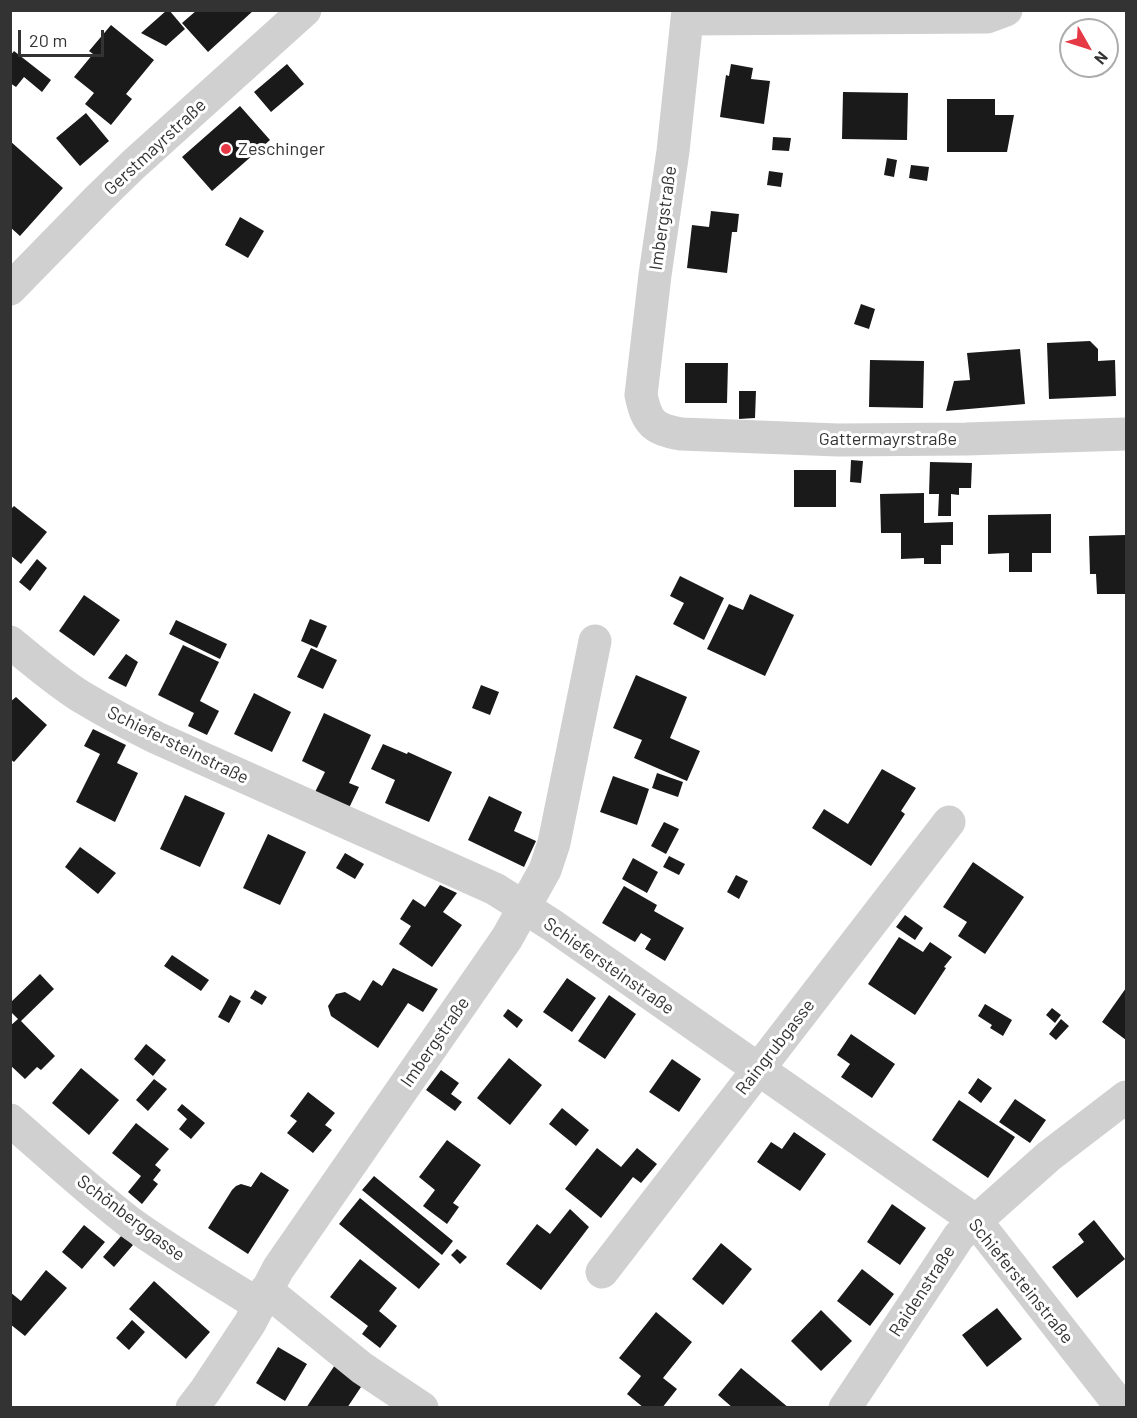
<!DOCTYPE html>
<meta charset="utf-8">
<style>
body{margin:0}
#map{position:relative;width:1137px;height:1418px;overflow:hidden;background:#fff;font-family:Barlow,sans-serif}
canvas{display:block}
.frame{position:absolute;inset:0;border:12px solid #333;pointer-events:none}
.north{position:absolute;left:1059px;top:18px;width:60px;height:60px;box-sizing:border-box;background:#fff;border:2px solid #adadad;border-radius:50%;rotate:129deg;font-size:16px;font-weight:700;line-height:24px;text-align:center;color:#333}
.north::after{content:'';display:block;margin:auto;width:21px;height:27px;background:#e63946;clip-path:polygon(50% 0,100% 100%,50% 72%,0 100%)}
.scale{position:absolute;left:18px;top:30px;width:86px;height:27px;box-sizing:border-box;border:3px solid #333;border-top:0;padding-left:8px;font-size:18px;line-height:21px;white-space:nowrap;color:#333;-webkit-text-stroke:4px #fff;paint-order:stroke}
</style>
<div id="map">
<canvas width="1137" height="1418"></canvas>
<div class="frame"></div>
<div class="north">N</div>
<div class="scale">20 m</div>
</div>
<script>
const ctx = document.querySelector('canvas').getContext('2d');
ctx.lineJoin = 'round';
function paint(path, color) { ctx.fillStyle = color; ctx.fill(path, 'evenodd'); }
function stroke(path, color, width, dash) { ctx.strokeStyle = color; ctx.lineWidth = width; ctx.lineCap = dash ? 'butt' : 'round'; ctx.setLineDash(dash || []); ctx.stroke(path); }
function drawText(font, color, halo, rows, align = 'center') {
  ctx.font = font + ' Barlow,sans-serif'; ctx.lineWidth = 6; ctx.setLineDash([]); ctx.textBaseline = 'middle'; ctx.strokeStyle = halo; ctx.fillStyle = color; for (const [text, x, y, turn = 0] of rows) {
    ctx.save(); ctx.translate(x, y); ctx.rotate((+turn || 0) * Math.PI / 180); ctx.textAlign = isNaN(turn) ? turn : align; if (halo) ctx.strokeText(text, 0, 0); ctx.fillText(text, 0, 0); ctx.restore();
  }
}
const building = new Path2D(`
 M 167,10 L 169,10 L 185,29 L 166,46 L 141,33 Z
 M 197,10 L 254,10 L 208,52 L 182,23 Z
 M 111,25 L 154,60 L 126,94 L 132,99 L 111,125 L 85,104 L 94,93 L 74,77 L 93,54 L 89,51 Z
 M 14,51 L 51,80 L 42,92 L 24,77 L 16,87 L 10,83 L 10,56 Z
 M 287,64 L 304,84 L 271,112 L 254,92 Z
 M 731,64 L 753,68 L 751,79 L 770,81 L 764,124 L 720,117 L 726,75 L 729,76 Z
 M 843,92 L 908,93 L 907,140 L 842,139 Z
 M 947,99 L 995,99 L 995,115 L 1014,115 L 1007,152 L 947,152 Z
 M 240,106 L 270,140 L 212,191 L 182,157 Z
 M 86,113 L 109,141 L 80,166 L 56,138 Z
 M 773,137 L 791,138 L 789,151 L 772,150 Z
 M 10,141 L 63,188 L 20,236 L 10,227 Z
 M 887,158 L 897,160 L 894,177 L 884,175 Z
 M 911,165 L 929,167 L 927,181 L 909,178 Z
 M 769,171 L 783,173 L 781,187 L 767,185 Z
 M 711,211 L 739,214 L 737,232 L 732,232 L 727,273 L 687,268 L 692,225 L 709,227 Z
 M 240,217 L 264,231 L 248,258 L 225,245 Z
 M 861,304 L 875,309 L 869,329 L 854,324 Z
 M 1090,341 L 1098,349 L 1098,361 L 1115,360 L 1116,396 L 1049,399 L 1047,343 Z
 M 1020,349 L 1025,404 L 946,411 L 954,381 L 970,380 L 967,353 Z
 M 870,360 L 924,361 L 923,408 L 869,407 Z
 M 685,363 L 728,363 L 727,403 L 685,403 Z
 M 739,391 L 756,391 L 755,418 L 739,419 Z
 M 851,460 L 863,461 L 861,483 L 850,482 Z
 M 930,462 L 972,463 L 971,488 L 959,488 L 959,495 L 951,494 L 951,516 L 938,516 L 939,494 L 929,494 Z
 M 794,470 L 836,470 L 836,507 L 794,507 Z
 M 924,493 L 924,523 L 953,522 L 953,545 L 941,545 L 941,564 L 924,564 L 924,558 L 901,559 L 901,533 L 881,533 L 880,494 Z
 M 14,506 L 47,532 L 21,564 L 10,555 L 10,510 Z
 M 1051,514 L 1051,553 L 1032,553 L 1032,572 L 1009,572 L 1009,553 L 988,554 L 988,515 Z
 M 1126,535 L 1126,594 L 1097,594 L 1096,574 L 1090,574 L 1089,536 Z
 M 37,559 L 47,568 L 30,591 L 19,582 Z
 M 680,576 L 724,598 L 704,640 L 673,624 L 684,603 L 670,596 Z
 M 750,594 L 794,615 L 765,676 L 707,649 L 729,604 L 743,610 Z
 M 84,595 L 120,620 L 94,656 L 59,631 Z
 M 310,619 L 327,626 L 317,648 L 301,641 Z
 M 176,620 L 227,644 L 220,659 L 169,634 Z
 M 183,645 L 219,662 L 200,701 L 219,711 L 207,735 L 188,726 L 194,713 L 158,695 Z
 M 311,648 L 337,660 L 323,689 L 297,677 Z
 M 126,654 L 138,662 L 126,687 L 108,678 Z
 M 636,675 L 687,697 L 670,738 L 700,751 L 687,781 L 634,758 L 642,740 L 613,728 Z
 M 481,685 L 499,692 L 490,715 L 472,708 Z
 M 254,693 L 291,712 L 272,752 L 234,734 Z
 M 16,697 L 47,725 L 14,762 L 10,759 L 10,702 Z
 M 324,713 L 371,735 L 349,783 L 359,787 L 349,808 L 315,792 L 325,772 L 302,761 Z
 M 93,729 L 126,745 L 117,763 L 138,773 L 115,822 L 76,802 L 100,754 L 84,746 Z
 M 383,744 L 407,754 L 408,752 L 452,772 L 429,822 L 385,803 L 395,780 L 371,769 Z
 M 882,769 L 916,788 L 901,811 L 905,814 L 871,866 L 812,828 L 824,809 L 848,824 Z
 M 657,773 L 683,782 L 678,797 L 652,788 Z
 M 613,776 L 649,789 L 637,825 L 600,812 Z
 M 185,795 L 225,813 L 200,867 L 160,849 Z
 M 489,796 L 522,812 L 514,831 L 536,841 L 524,867 L 468,840 Z
 M 664,822 L 679,829 L 666,854 L 651,846 Z
 M 268,834 L 306,852 L 280,905 L 243,888 Z
 M 80,847 L 116,873 L 98,894 L 65,867 Z
 M 345,853 L 364,864 L 355,879 L 336,868 Z
 M 669,856 L 685,864 L 679,875 L 663,867 Z
 M 633,858 L 658,872 L 647,893 L 622,879 Z
 M 973,862 L 1024,897 L 985,954 L 958,936 L 967,922 L 943,907 Z
 M 736,875 L 748,881 L 739,899 L 727,892 Z
 M 440,885 L 457,893 L 443,912 L 462,925 L 432,967 L 399,944 L 411,926 L 400,919 L 413,899 L 425,907 Z
 M 624,886 L 657,905 L 654,911 L 684,928 L 665,961 L 645,949 L 651,939 L 641,933 L 635,942 L 602,923 Z
 M 905,915 L 923,928 L 915,940 L 896,927 Z
 M 899,937 L 923,952 L 930,942 L 952,957 L 944,967 L 946,968 L 915,1015 L 868,984 Z
 M 172,955 L 209,980 L 201,991 L 164,966 Z
 M 393,968 L 438,989 L 423,1012 L 408,1003 L 378,1048 L 331,1016 L 328,1006 L 336,994 L 345,992 L 360,1001 L 373,980 L 382,986 Z
 M 40,974 L 54,989 L 21,1021 L 55,1056 L 41,1070 L 37,1067 L 25,1079 L 10,1065 L 10,1026 L 18,1019 L 10,1011 L 10,1003 Z
 M 567,978 L 596,998 L 572,1032 L 543,1012 Z
 M 1126,988 L 1126,1040 L 1102,1022 Z
 M 255,990 L 267,997 L 262,1005 L 250,998 Z
 M 230,995 L 241,1001 L 229,1023 L 218,1017 Z
 M 609,995 L 636,1014 L 605,1059 L 578,1041 Z
 M 985,1004 L 1012,1020 L 1003,1036 L 990,1028 L 992,1025 L 978,1016 Z
 M 1052,1008 L 1061,1015 L 1055,1023 L 1046,1015 Z
 M 508,1009 L 523,1020 L 517,1028 L 503,1016 Z
 M 1061,1019 L 1069,1026 L 1056,1040 L 1049,1034 Z
 M 851,1034 L 895,1064 L 872,1098 L 841,1077 L 850,1064 L 837,1055 Z
 M 146,1044 L 166,1060 L 153,1076 L 134,1059 Z
 M 509,1058 L 542,1085 L 510,1125 L 477,1098 Z
 M 672,1059 L 701,1079 L 679,1112 L 649,1092 Z
 M 81,1068 L 119,1100 L 89,1135 L 52,1103 Z
 M 441,1070 L 459,1083 L 451,1094 L 462,1102 L 455,1111 L 426,1090 Z
 M 978,1078 L 992,1088 L 981,1103 L 968,1093 Z
 M 154,1079 L 167,1089 L 148,1111 L 136,1100 Z
 M 308,1092 L 335,1113 L 325,1125 L 332,1130 L 313,1153 L 287,1133 L 297,1121 L 290,1116 Z
 M 1015,1099 L 1046,1120 L 1030,1143 L 999,1122 Z
 M 959,1100 L 1015,1137 L 988,1178 L 932,1140 Z
 M 182,1104 L 205,1123 L 191,1139 L 179,1129 L 187,1119 L 177,1110 Z
 M 562,1108 L 589,1130 L 576,1146 L 549,1124 Z
 M 136,1123 L 169,1149 L 155,1165 L 161,1170 L 153,1180 L 158,1184 L 142,1204 L 128,1192 L 141,1176 L 112,1153 Z
 M 794,1132 L 826,1154 L 800,1191 L 757,1162 L 771,1142 L 782,1149 Z
 M 447,1140 L 481,1165 L 453,1203 L 459,1207 L 447,1224 L 423,1206 L 435,1190 L 419,1177 Z
 M 597,1148 L 621,1167 L 637,1148 L 657,1164 L 641,1183 L 633,1177 L 601,1218 L 565,1189 Z
 M 261,1172 L 289,1190 L 248,1254 L 208,1228 L 232,1190 L 236,1186 L 241,1184 L 251,1187 Z
 M 374,1176 L 453,1241 L 442,1255 L 362,1190 Z
 M 360,1198 L 440,1264 L 419,1289 L 339,1224 Z
 M 892,1204 L 926,1228 L 900,1265 L 867,1242 Z
 M 570,1209 L 589,1227 L 541,1290 L 506,1264 L 537,1224 L 550,1234 Z
 M 1094,1220 L 1125,1259 L 1077,1298 L 1052,1267 L 1084,1242 L 1078,1234 Z
 M 84,1225 L 105,1242 L 82,1269 L 62,1252 Z
 M 122,1235 L 133,1245 L 114,1267 L 103,1257 Z
 M 721,1243 L 752,1269 L 723,1305 L 692,1279 Z
 M 457,1249 L 467,1257 L 460,1264 L 451,1255 Z
 M 360,1259 L 397,1288 L 379,1311 L 397,1326 L 380,1348 L 362,1334 L 368,1326 L 330,1297 Z
 M 862,1269 L 894,1294 L 870,1326 L 837,1301 Z
 M 46,1270 L 67,1288 L 25,1336 L 10,1324 L 10,1292 L 21,1301 Z
 M 154,1281 L 210,1332 L 186,1359 L 129,1309 Z
 M 997,1308 L 1022,1339 L 987,1367 L 962,1335 Z
 M 821,1310 L 852,1341 L 821,1371 L 791,1341 Z
 M 656,1312 L 692,1342 L 663,1378 L 677,1389 L 662,1408 L 644,1408 L 627,1394 L 641,1376 L 619,1358 Z
 M 132,1320 L 145,1332 L 129,1350 L 116,1338 Z
 M 278,1347 L 307,1364 L 285,1401 L 256,1383 Z
 M 335,1365 L 363,1384 L 347,1408 L 306,1408 Z
 M 741,1368 L 789,1408 L 733,1408 L 718,1395 Z`);
const minor = new Path2D(`
 M 688,10 L 673,151 L 655,275 L 641,395 C 647,423 653,429 681,434 L 838,440 L 966,439 L 1126,434
 M 687,19 L 987,17 L 1006,10
 M 10,289 L 99,198 L 134,164 L 305,10
 M 10,642 C 33,661 55,680 80,696 C 105,711 131,725 157,738 L 495,889 L 552,925 L 976,1221 L 1122,1408
 M 10,1120 C 49,1154 87,1189 128,1221 C 170,1252 215,1277 259,1305
 M 602,1272 L 949,822
 M 266,1290 L 362,1368 L 422,1408
 M 192,1408 L 205,1391 L 250,1323 L 278,1269 L 507,938 L 545,870 L 554,843 L 595,641
 M 845,1408 L 959,1236 L 1049,1156 L 1126,1097`);
const markers = [
 [226,149,6,"#e63946"]
];
const streetNames = [
 ["Gerstmayrstraße",155,147,-43],
 ["Imbergstraße",663,218,-82],
 ["Gattermayrstraße",888,439],
 ["Schiefersteinstraße",178,745,26],
 ["Schiefersteinstraße",609,966,35],
 ["Imbergstraße",435,1042,-55],
 ["Raingrubgasse",775,1047,-52],
 ["Schönberggasse",131,1218,37],
 ["Schiefersteinstraße",1021,1281,51],
 ["Raidenstraße",922,1291,-57]
];
const poiNames = [
 ["Zeschinger",238,149]
];
paint(building, '#1a1a1a');
stroke(minor, '#d0d0d0', 33);
for (const [x, y, r, color] of markers) { const dot = new Path2D(); dot.arc(x, y, r, 0, 2 * Math.PI); ctx.fillStyle = color; ctx.fill(dot); stroke(dot, '#fff', 2); }
drawText('18px', '#333', '#fff', streetNames);
drawText('18px', '#333', '#fff', poiNames, 'left');
</script>
